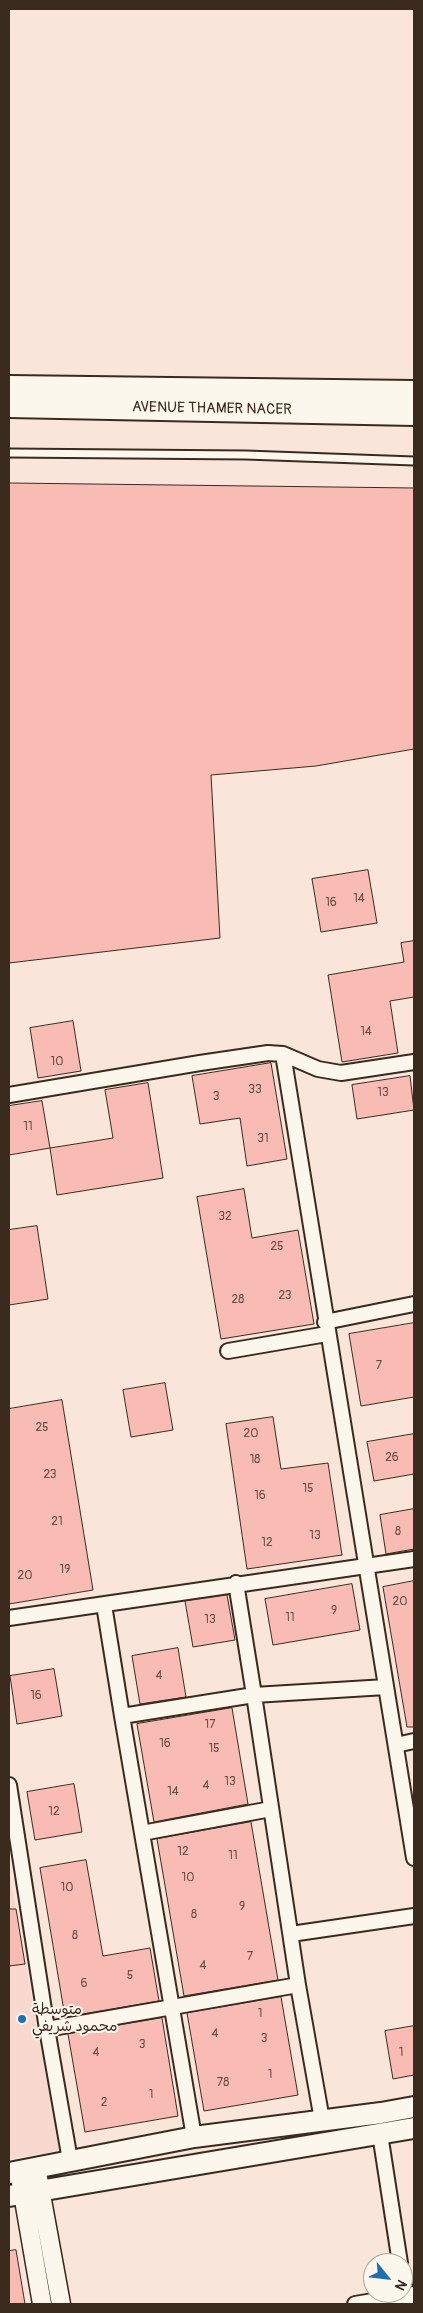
<!DOCTYPE html>
<meta charset="utf-8">
<style>
body{margin:0}
#map{position:relative;width:423px;height:2313px;overflow:hidden;background:#fae5db;font-family:Pangolin,sans-serif}
canvas{display:block}
.frame{position:absolute;inset:0;border:10px solid #3b2a1e;pointer-events:none}
.north{position:absolute;left:363px;top:2253px;width:50px;height:50px;box-sizing:border-box;background:#fbf7ec;border:1px solid #aea59a;border-radius:50%;rotate:119deg;font-size:14px;font-weight:700;line-height:20px;text-align:center;color:#3b2a1e}
.north::after{content:'';display:block;margin:auto;width:18px;height:22px;background:#1f6fb2;clip-path:polygon(50% 0,100% 100%,50% 72%,0 100%)}
</style>
<div id="map">
<canvas width="423" height="2313"></canvas>
<div class="frame"></div>
<div class="north">N</div>
</div>
<script>
const ctx = document.querySelector('canvas').getContext('2d');
ctx.lineJoin = 'round';
function paint(path, color) { ctx.fillStyle = color; ctx.fill(path, 'evenodd'); }
function stroke(path, color, width, dash) { ctx.strokeStyle = color; ctx.lineWidth = width; ctx.lineCap = dash ? 'butt' : 'round'; ctx.setLineDash(dash || []); ctx.stroke(path); }
function drawText(font, color, halo, rows, align = 'center') {
  ctx.font = font + ' Pangolin,"Playpen Sans Arabic",sans-serif'; ctx.lineWidth = 4; ctx.setLineDash([]); ctx.textBaseline = 'middle'; ctx.strokeStyle = halo; ctx.fillStyle = color; for (const [text, x, y, turn = 0] of rows) {
    ctx.save(); ctx.translate(x, y); ctx.rotate((+turn || 0) * Math.PI / 180); ctx.textAlign = isNaN(turn) ? turn : align; if (halo) ctx.strokeText(text, 0, 0); ctx.fillText(text, 0, 0); ctx.restore();
  }
}
const built = new Path2D(`
 M 9,1869 L 59,2151 L 9,2159 Z`);
const building = new Path2D(`
 M 9,483 L 414,488 L 414,749 L 316,766 L 211,775 L 220,938 L 9,963 Z
 M 368,870 L 377,923 L 321,932 L 312,879 Z
 M 414,941 L 414,997 L 390,1001 L 398,1053 L 342,1062 L 328,975 L 404,962 L 401,943 Z
 M 73,1021 L 81,1071 L 38,1078 L 30,1028 Z
 M 271,1063 L 287,1159 L 247,1166 L 240,1118 L 200,1124 L 192,1076 Z
 M 410,1076 L 414,1110 L 357,1119 L 352,1085 Z
 M 148,1083 L 163,1178 L 57,1195 L 50,1148 L 113,1138 L 105,1090 Z
 M 42,1101 L 50,1148 L 9,1155 L 9,1106 Z
 M 244,1189 L 252,1238 L 298,1230 L 314,1324 L 221,1339 L 197,1197 Z
 M 37,1226 L 48,1299 L 9,1305 L 9,1230 Z
 M 414,1323 L 414,1397 L 361,1406 L 349,1334 Z
 M 165,1383 L 173,1430 L 131,1437 L 123,1390 Z
 M 62,1400 L 93,1590 L 9,1604 L 9,1409 Z
 M 273,1417 L 281,1469 L 328,1463 L 342,1555 L 247,1569 L 226,1424 Z
 M 414,1434 L 414,1474 L 374,1481 L 367,1442 Z
 M 414,1509 L 414,1549 L 386,1554 L 380,1515 Z
 M 414,1581 L 414,1727 L 407,1727 L 383,1587 Z
 M 352,1584 L 360,1630 L 273,1645 L 265,1599 Z
 M 227,1595 L 235,1640 L 193,1647 L 185,1601 Z
 M 178,1648 L 186,1697 L 140,1704 L 132,1656 Z
 M 54,1669 L 62,1716 L 17,1724 L 10,1676 Z
 M 232,1708 L 248,1804 L 154,1822 L 137,1724 Z
 M 74,1784 L 82,1832 L 35,1840 L 27,1792 Z
 M 251,1822 L 278,1980 L 184,1996 L 157,1839 Z
 M 86,1860 L 103,1956 L 150,1948 L 159,2001 L 65,2017 L 40,1868 Z
 M 9,1909 L 16,1909 L 25,1964 L 9,1966 Z
 M 281,1997 L 298,2095 L 204,2111 L 187,2013 Z
 M 162,2018 L 178,2116 L 85,2132 L 68,2034 Z
 M 414,2026 L 414,2075 L 393,2079 L 385,2031 Z
 M 16,2250 L 25,2304 L 9,2304 L 9,2251 Z`);
const service = new Path2D(`
 M 9,453 L 246,455 L 414,461`);
const minor = new Path2D(`
 M 283,1054 L 318,1069 L 341,1073 L 414,1062
 M 9,1095 L 200,1063 L 268,1053 L 283,1054 L 414,1858
 M 325,1322 L 414,1304
 M 228,1351 L 327,1334
 M 236,1583 L 254,1695 L 386,1687
 M 104,1605 L 122,1716
 M 9,1618 L 414,1559
 M 396,1745 L 414,1741
 M 9,1785 L 47,2029 L 70,2160
 M 142,1833 L 271,1809
 M 291,1934 L 414,1916
 M 47,2029 L 298,1985
 M 380,2134 L 400,2263
 M 194,2137 L 122,1716 L 254,1695 L 298,1985 L 322,2120
 M 403,2279 L 407,2304
 M 355,2304 L 414,2294`);
const tertiary = new Path2D(`
 M 36,2167 L 61,2304
 M 19,2171 L 42,2304`);
const secondary = new Path2D(`
 M 9,2173 L 194,2137 L 381,2113 L 414,2107
 M 9,2196 L 414,2128`);
const trunk = new Path2D(`
 M 9,387 L 414,392
 M 9,406 L 414,414`);
const markers = [
 [22,2019,5,"#1f6fb2"]
];
const numberNames = [
 ["14",359,899],
 ["16",331,903],
 ["14",366,1032],
 ["10",57,1062],
 ["33",255,1090],
 ["13",383,1093],
 ["3",216,1097],
 ["11",28,1127],
 ["31",263,1139],
 ["32",225,1217],
 ["25",277,1247],
 ["23",285,1296],
 ["28",238,1300],
 ["7",379,1366],
 ["25",42,1428],
 ["20",251,1434],
 ["26",392,1458],
 ["18",255,1460],
 ["23",50,1475],
 ["15",308,1489],
 ["16",260,1496],
 ["21",57,1522],
 ["8",398,1532],
 ["13",315,1536],
 ["12",267,1543],
 ["19",65,1570],
 ["20",25,1576],
 ["20",400,1602],
 ["9",334,1611],
 ["11",290,1618],
 ["13",210,1620],
 ["4",159,1676],
 ["16",36,1696],
 ["17",210,1725],
 ["16",165,1744],
 ["15",214,1749],
 ["13",230,1782],
 ["4",206,1786],
 ["14",173,1792],
 ["12",54,1812],
 ["12",183,1852],
 ["11",233,1856],
 ["10",188,1878],
 ["10",67,1888],
 ["9",242,1907],
 ["8",194,1915],
 ["8",75,1936],
 ["7",250,1957],
 ["4",203,1966],
 ["5",130,1976],
 ["6",84,1984],
 ["1",260,2014],
 ["4",215,2034],
 ["3",264,2039],
 ["3",142,2045],
 ["4",96,2053],
 ["1",401,2053],
 ["1",270,2075],
 ["78",223,2083],
 ["1",151,2095],
 ["2",104,2103]
];
const streetNames = [
 ["AVENUE THAMER NACER",212,409,1]
];
const poiNames = [
 ["متوسطة",32,2010],
 ["محمود شريفي",32,2027]
];
paint(built, '#f9d9cf');
paint(building, '#f8bcb4');
stroke(building, '#3b2a1e', 1);
stroke(service, '#3b2a1e', 11);
stroke(minor, '#3b2a1e', 18);
stroke(tertiary, '#3b2a1e', 21);
stroke(secondary, '#3b2a1e', 24);
stroke(trunk, '#3b2a1e', 26);
stroke(service, '#fbf7ec', 7);
stroke(minor, '#fbf7ec', 14);
stroke(tertiary, '#fbf7ec', 18);
stroke(secondary, '#fbf7ec', 20);
stroke(trunk, '#fbf7ec', 22);
for (const [x, y, r, color] of markers) { const dot = new Path2D(); dot.arc(x, y, r, 0, 2 * Math.PI); ctx.fillStyle = color; ctx.fill(dot); stroke(dot, '#fbf7ec', 2); }
drawText('12px', '#6a4e44', null, numberNames);
drawText('15px', '#3b2a1e', '#fbf7ec', streetNames);
drawText('15px', '#3b2a1e', '#fbf7ec', poiNames, 'left');
</script>
